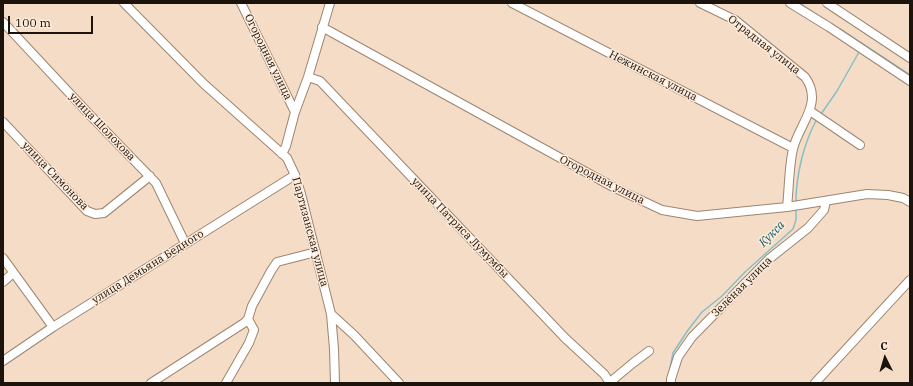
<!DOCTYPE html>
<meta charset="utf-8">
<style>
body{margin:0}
#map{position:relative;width:913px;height:386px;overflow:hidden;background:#f5dcc6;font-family:"IBM Plex Serif",serif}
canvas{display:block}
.frame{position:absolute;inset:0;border:4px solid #1c140c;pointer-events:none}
.north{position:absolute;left:865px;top:338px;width:40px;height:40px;-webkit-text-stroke:3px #feead9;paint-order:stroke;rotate:355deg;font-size:11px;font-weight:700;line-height:16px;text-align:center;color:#1c140c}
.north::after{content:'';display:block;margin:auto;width:14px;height:18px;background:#1c140c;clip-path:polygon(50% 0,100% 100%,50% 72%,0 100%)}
.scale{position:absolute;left:8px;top:16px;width:85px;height:18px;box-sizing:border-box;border:2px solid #1c140c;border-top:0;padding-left:5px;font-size:12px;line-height:14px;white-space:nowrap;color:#1c140c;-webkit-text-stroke:3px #feead9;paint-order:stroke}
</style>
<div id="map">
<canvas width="913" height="386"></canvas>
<div class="frame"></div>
<div class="north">С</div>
<div class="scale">100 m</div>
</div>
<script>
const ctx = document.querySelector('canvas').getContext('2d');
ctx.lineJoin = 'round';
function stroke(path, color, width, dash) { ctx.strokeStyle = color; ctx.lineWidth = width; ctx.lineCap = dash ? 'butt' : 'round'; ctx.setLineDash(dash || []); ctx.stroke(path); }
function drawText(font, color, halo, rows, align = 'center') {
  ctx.font = font + ' "IBM Plex Serif",serif'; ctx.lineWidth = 3; ctx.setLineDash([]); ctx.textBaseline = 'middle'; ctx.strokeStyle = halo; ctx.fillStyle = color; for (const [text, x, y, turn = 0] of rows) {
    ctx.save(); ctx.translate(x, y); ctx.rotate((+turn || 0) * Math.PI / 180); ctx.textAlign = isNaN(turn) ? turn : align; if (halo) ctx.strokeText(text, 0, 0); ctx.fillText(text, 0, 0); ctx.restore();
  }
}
const stream = new Path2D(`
 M 799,3 L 828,22
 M 840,29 L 910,75
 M 821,114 L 837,91 L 859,52
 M 796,202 C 796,175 804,142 817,119
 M 669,373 L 673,353 L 688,330 L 702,312 L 722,296 L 745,272 L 793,229 L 796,220 L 796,208`);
const minor = new Path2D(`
 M 124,3 L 204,84 L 287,158 L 295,175 L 301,194 L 331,314 L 334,349 L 335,383
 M 241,3 L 295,112
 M 512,3 L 793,148
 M 700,3 L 735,20 L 805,77 C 824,103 799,124 793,149 C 789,166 789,189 787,207
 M 790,3 L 829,27 L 910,81
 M 827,3 L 910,58
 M 3,22 L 88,113 L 156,183 L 185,243
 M 322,27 L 615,188 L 662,210 L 697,216 L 787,207 L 867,194 L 888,195 L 903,198 L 910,202
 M 308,77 L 320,81 L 565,338 L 604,374 L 610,383
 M 810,111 L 860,145
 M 3,122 L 87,211 L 95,214 L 104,213 L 150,176
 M 282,154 L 286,146 L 295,112 L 308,77 L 330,3
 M 3,258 L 53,327
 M 3,282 L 13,273
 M 331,314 L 354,335 L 399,383
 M 3,361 L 53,327 L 295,175
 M 151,383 L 244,323 L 248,319 L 252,306 L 271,271 L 277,262 L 316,252
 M 226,383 L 249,343 L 254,330 L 248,319
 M 609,383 L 633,363 L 649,351
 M 671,383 L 671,379 L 678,357 L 692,337 L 769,259 L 808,228 L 824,210 L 826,201
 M 815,383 L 910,280`);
const streetNames = [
 ["Отрадная улица",764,45,38],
 ["Огородная улица",268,57,64],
 ["Нежинская улица",653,76,27],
 ["улица Шолохова",102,127,46],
 ["улица Симонова",55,176,46],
 ["Огородная улица",602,180,27],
 ["улица Патриса Лумумбы",460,228,46],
 ["Партизанская улица",310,232,75],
 ["улица Демьяна Бедного",148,267,-32],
 ["Зелёная улица",742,287,-45]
];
const waterNames = [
 ["Кукса",772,234,-46]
];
stroke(stream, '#87bfc6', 1.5);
stroke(minor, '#9c8571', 10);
stroke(minor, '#fff', 8);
drawText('11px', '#1c140c', '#feead9', streetNames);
drawText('italic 12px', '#0f5d65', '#feead9', waterNames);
</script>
